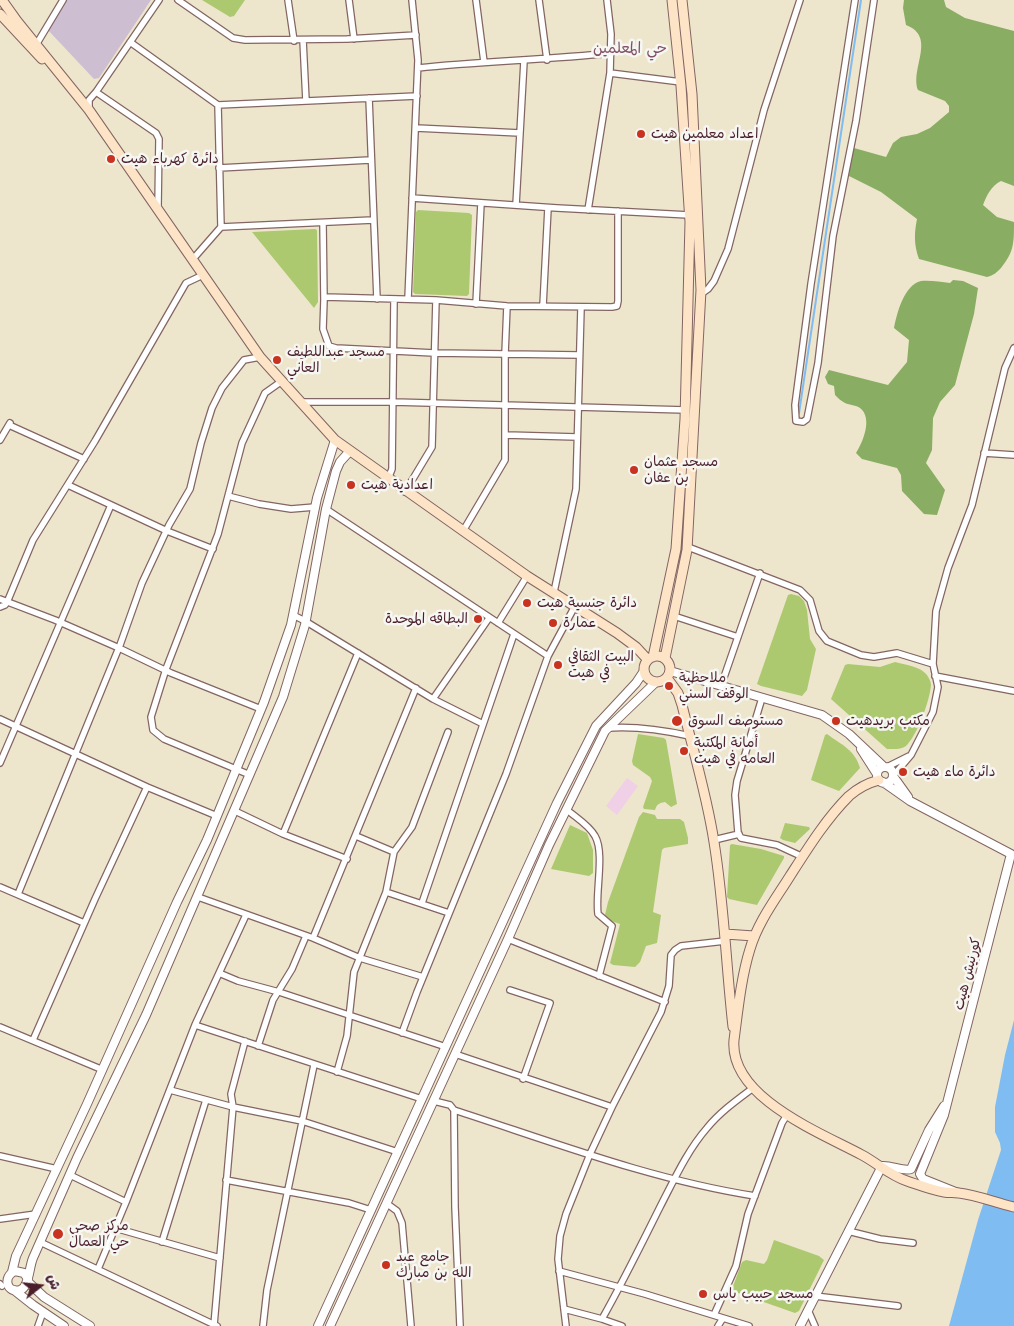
<!DOCTYPE html>
<meta charset="utf-8">
<style>
body{margin:0}
#map{position:relative;width:1014px;height:1326px;overflow:hidden;background:#ede6cc;font-family:"Shantell Sans","Playpen Sans Arabic",sans-serif}
canvas{display:block}
.north{position:absolute;left:15px;top:1261px;width:50px;height:50px;-webkit-text-stroke:4px #f6f6f2;paint-order:stroke;rotate:74deg;font-size:14px;font-weight:700;line-height:20px;text-align:center;color:#4a1f2b}
.north::after{content:'';display:block;margin:auto;width:18px;height:22px;background:#4a1f2b;clip-path:polygon(50% 0,100% 100%,50% 72%,0 100%)}
</style>
<div id="map">
<canvas width="1014" height="1326"></canvas>
<div class="north">ش</div>
</div>
<script>
const ctx = document.querySelector('canvas').getContext('2d');
ctx.lineJoin = 'round';
function paint(path, color) { ctx.fillStyle = color; ctx.fill(path, 'evenodd'); }
function stroke(path, color, width, dash) { ctx.strokeStyle = color; ctx.lineWidth = width; ctx.lineCap = dash ? 'butt' : 'round'; ctx.setLineDash(dash || []); ctx.stroke(path); }
function drawText(font, color, halo, rows, align = 'center') {
  ctx.font = font + ' "Shantell Sans","Playpen Sans Arabic",sans-serif'; ctx.lineWidth = 5; ctx.setLineDash([]); ctx.textBaseline = 'middle'; ctx.strokeStyle = halo; ctx.fillStyle = color; for (const [text, x, y, turn = 0] of rows) {
    ctx.save(); ctx.translate(x, y); ctx.rotate((+turn || 0) * Math.PI / 180); ctx.textAlign = isNaN(turn) ? turn : align; if (halo) ctx.strokeText(text, 0, 0); ctx.fillText(text, 0, 0); ctx.restore();
  }
}
const built = new Path2D(`
 M 627,778 L 638,786 L 617,815 L 606,806 Z`);
const industrial = new Path2D(`
 M 64,0 L 151,0 L 99,78 L 94,79 L 47,29 Z`);
const green = new Path2D(`
 M 202,0 L 245,0 L 234,16 L 230,17 Z
 M 418,210 L 469,213 L 472,215 L 469,294 L 467,296 L 415,294 L 413,292 L 416,212 Z
 M 315,229 L 317,230 L 318,302 L 314,308 L 252,232 Z
 M 791,594 L 799,596 L 804,601 L 807,610 L 810,639 L 816,649 L 807,690 L 802,696 L 761,686 L 757,684 L 788,595 Z
 M 895,662 C 905,665 920,666 927,675 C 929,678 931,682 931,685 C 930,700 917,736 906,746 C 901,750 893,749 887,749 L 831,699 L 845,665 L 848,664 L 880,667 Z
 M 638,734 L 664,738 L 666,740 L 677,804 L 671,807 L 665,802 C 659,803 657,804 655,810 L 644,809 L 643,807 L 652,781 L 650,777 L 633,765 L 632,761 Z
 M 827,734 C 842,745 855,750 860,768 L 839,791 L 811,780 L 825,735 Z
 M 643,812 L 655,815 L 657,819 L 680,819 L 684,822 L 688,838 L 688,844 L 664,848 L 662,850 L 653,912 L 661,915 L 657,943 L 646,946 L 640,962 L 635,967 L 613,965 L 610,963 L 620,924 L 611,921 L 605,915 L 608,902 L 639,817 Z
 M 785,823 L 809,827 L 810,829 L 795,843 L 783,840 L 780,838 Z
 M 570,825 L 587,833 L 593,850 L 593,873 L 589,876 L 551,869 Z
 M 732,844 L 761,849 L 784,856 L 784,858 L 757,905 L 729,899 L 727,897 L 730,845 Z
 M 774,1240 L 819,1256 L 824,1260 L 799,1311 L 795,1313 L 738,1293 L 732,1289 L 742,1262 L 746,1260 L 764,1264 L 767,1260 Z`);
const forest = new Path2D(`
 M 904,0 L 944,0 L 946,7 L 965,18 L 1014,31 L 1014,186 L 1001,181 C 991,186 987,195 983,205 L 997,217 L 1014,222 C 1014,243 1014,252 1001,268 C 996,273 994,275 987,277 L 919,259 C 914,245 914,234 917,219 L 881,192 L 849,176 L 851,149 L 854,148 L 886,157 L 893,143 L 901,137 L 917,134 L 930,128 L 949,112 L 949,106 L 945,101 L 918,90 C 910,68 937,37 906,25 L 903,8 Z
 M 953,280 L 963,281 L 978,288 L 974,314 L 955,385 L 940,402 L 933,418 L 932,450 L 926,463 L 945,490 L 937,515 L 924,514 L 902,491 L 901,475 L 897,468 L 862,459 L 856,453 C 863,442 873,418 860,408 C 856,405 850,405 845,403 C 841,401 838,398 835,395 L 834,386 L 828,384 L 825,377 L 829,370 L 888,385 L 907,362 L 909,340 L 894,328 C 897,313 904,285 921,281 C 930,280 941,282 950,283 Z`);
const water = new Path2D(`
 M 1014,1020 L 1014,1326 L 949,1326 L 978,1220 L 1001,1150 L 1000,1143 L 995,1132 L 995,1107 L 1005,1055 Z`);
const stream = new Path2D(`
 M 799,413 L 861,0`);
const minor = new Path2D(`
 M 178,0 L 233,38 L 245,40 L 347,39 L 416,35
 M 288,0 L 294,41
 M 349,0 L 354,39
 M 476,0 L 484,62
 M 539,0 L 547,60
 M 855,0 L 811,284 L 795,405 L 796,421 L 803,422 L 807,419 L 818,363 L 833,236 L 856,121 L 874,0
 M 303,40 L 306,101
 M 130,42 L 218,105 L 417,96
 M 36,45 L 63,0
 M 418,68 C 482,61 547,60 611,53
 M 610,73 L 681,82
 M 96,92 L 156,133 L 159,139 L 158,207
 M 369,98 L 377,299
 M 89,110 L 89,100 L 96,92 L 159,0
 M 416,128 L 520,133
 M 219,168 L 370,160
 M 412,198 L 557,208 L 689,215
 M 516,205 L 524,61
 M 588,210 L 610,73 L 611,34 L 607,0
 M 323,223 L 324,300 L 323,329 L 329,346 L 336,348 L 434,353 L 579,355
 M 221,227 L 373,220
 M 193,259 L 221,227 L 218,105
 M 701,294 L 708,289 L 714,281 L 728,249 L 764,110 L 800,0
 M 324,297 L 436,300 L 507,306 L 612,307 L 617,306 L 618,301 L 618,211
 M 408,299 L 418,60 L 412,0
 M 476,304 L 481,203
 M 543,306 L 548,208
 M 300,402 L 393,402 L 686,410
 M 9,425 L 84,459
 M 506,435 L 577,437
 M 0,440 L 10,423
 M 984,453 L 1014,455
 M 388,479 L 392,469 L 394,300
 M 68,485 L 167,531 L 213,549
 M 405,492 L 432,447 L 436,300
 M 228,496 L 259,504 L 291,509 L 315,507
 M 326,509 L 548,656
 M 463,531 L 505,460 L 505,354 L 507,306
 M 688,547 L 800,590 L 810,600 L 819,631 L 827,641 L 861,655 L 874,657 L 897,653 L 933,664
 M 554,592 L 576,489 L 581,308
 M 0,599 L 55,620 L 119,648 L 171,673 L 261,709
 M 0,607 L 5,605 L 8,600 L 33,540 L 95,441 L 186,283 L 203,275
 M 293,615 L 305,621 L 433,699 L 483,724
 M 674,616 L 738,637
 M 498,623 L 527,576
 M 935,676 L 1014,691
 M 721,686 L 760,573
 M 762,698 L 737,781 L 735,795 L 738,833 L 741,838 L 777,845 L 803,857
 M 433,699 L 489,618
 M 0,719 L 147,787 L 217,816
 M 608,728 C 635,726 663,730 690,736
 M 0,763 L 111,505
 M 887,767 L 909,756
 M 250,775 L 164,739 L 153,730 L 151,717 L 166,669 L 218,534 L 242,443 L 265,393 L 282,381
 M 893,776 L 911,755 L 933,712 L 938,687 L 933,664 L 936,611 L 948,568 L 972,505 L 1005,368 L 1014,348
 M 566,809 C 575,817 589,825 595,836 C 605,853 595,893 598,914 L 612,926 L 599,976
 M 235,811 L 283,834 L 347,859
 M 283,834 L 358,653
 M 356,836 L 394,852
 M 714,840 L 739,834
 M 0,887 L 84,923
 M 386,892 L 449,913
 M 18,894 L 120,645 L 142,583 L 169,525 L 190,489 L 201,443 L 212,408 L 222,388 L 244,360 L 260,357
 M 198,897 L 313,938 L 360,958 L 423,977
 M 422,903 L 514,634
 M 313,938 L 416,688
 M 508,939 L 665,1002
 M 219,973 L 238,981 L 279,992 L 446,1047
 M 510,990 L 550,1003 L 523,1079
 M 195,1025 L 422,1099
 M 0,1027 L 103,1070
 M 402,1033 L 417,992 L 506,774 L 548,656 L 575,606
 M 33,1040 L 95,899 L 147,787
 M 258,1046 L 273,1000 L 292,969 L 306,936
 M 455,1054 L 612,1107
 M 337,1072 L 347,1036 L 354,972 L 386,892 L 394,852 L 412,827 L 448,732
 M 170,1090 L 233,1107 L 302,1121 L 398,1152
 M 434,1101 L 450,1105 L 454,1110 C 553,1142 652,1180 755,1196
 M 454,1110 L 455,1207 L 460,1326
 M 0,1156 L 57,1169
 M 70,1175 L 126,1202
 M 226,1180 L 349,1203 L 371,1210
 M 386,1203 L 397,1211 L 402,1223 L 411,1326
 M 0,1219 L 36,1214
 M 115,1228 L 220,1258
 M 848,1231 L 880,1239 L 913,1243
 M 40,1242 L 217,1326
 M 162,1242 L 206,1100
 M 98,1269 L 126,1202 L 195,1025 L 246,915
 M 559,1271 L 645,1294 L 723,1318
 M 0,1284 L 2,1286
 M 815,1296 L 898,1306
 M 564,1309 L 602,1319 C 623,1282 641,1245 660,1207 C 674,1180 687,1151 707,1128 C 720,1112 737,1100 753,1088
 M 808,1310 L 815,1326
 M 714,1315 L 736,1266 L 748,1214 L 782,1123 L 787,1115
 M 602,1319 L 622,1326
 M 214,1325 L 233,1107 L 231,1094 L 245,1041
 M 38,1326 L 43,1312
 M 263,1326 L 267,1290 L 314,1065
 M 566,1326 L 558,1259 L 560,1236 L 566,1214 L 590,1154 L 612,1107 L 661,1012 L 669,986 L 671,955 L 675,950 L 681,946 L 725,941
 M 718,1326 L 723,1318 L 749,1326`);
const tertiary = new Path2D(`
 M 670,671 L 822,715 L 849,734 L 884,767
 M 861,749 L 877,774
 M877 775a8 8 0 1 1 16 0a8 8 0 1 1-16 0Z
 M 893,776 L 908,797
 M 883,782 L 910,801 L 1011,854 L 944,1115 L 920,1174 L 923,1179 L 958,1193
 M 12,1272 L 16,1256 L 87,1104 L 177,902 L 207,840 L 264,702 L 291,625 L 317,498 L 335,440
 M 28,1279 L 24,1273 L 15,1271 C 2,1277 7,1294 20,1290 C 29,1288 29,1267 33,1258 L 77,1158 L 146,1015 L 283,697 L 305,625 L 326,509 L 336,471 L 340,462 L 349,452
 M 28,1282 L 44,1297 L 90,1326
 M 14,1290 L 33,1305 L 64,1326
 M 318,1326 L 557,803 L 596,726 L 636,683 L 644,671
 M 330,1326 L 508,939 L 549,845 L 605,731 L 656,682
 M 800,1326 L 882,1166 C 891,1165 904,1172 911,1169 L 929,1130 L 944,1106`);
const secondary = new Path2D(`
 M 2,0 L 17,21 L 89,110 L 260,357 L 335,440 L 527,576 L 617,633 L 636,647 L 648,660
 M 0,14 L 42,59
 M644 669a13 13 0 1 1 26 0a13 13 0 1 1-26 0Z
 M 653,657 L 676,549 L 685,419 L 690,222 L 681,86 L 672,0
 M 665,658 L 687,550 L 701,290 L 692,94 L 682,0
 M 667,678 L 678,693 L 682,705 C 693,750 707,796 714,842 C 724,903 726,965 733,1027
 M 879,780 C 868,783 858,788 849,796 C 826,819 808,848 790,876 C 775,900 758,922 750,949 C 741,978 738,1010 734,1040 C 729,1097 819,1132 862,1155 C 877,1163 891,1176 907,1181 C 919,1185 931,1190 944,1192 C 949,1193 954,1192 959,1193 C 977,1195 996,1203 1014,1207
 M 725,934 L 754,936`);
const markers = [
 [641,134,5,"#c8321e"],
 [111,159,5,"#c8321e"],
 [277,360,5,"#c8321e"],
 [634,470,5,"#c8321e"],
 [351,485,5,"#c8321e"],
 [527,603,5,"#c8321e"],
 [478,619,5,"#c8321e"],
 [553,623,5,"#c8321e"],
 [558,665,5,"#c8321e"],
 [669,686,5,"#c8321e"],
 [677,721,6,"#c8321e"],
 [836,721,5,"#c8321e"],
 [684,751,5,"#c8321e"],
 [903,772,5,"#c8321e"],
 [58,1234,6,"#c8321e"],
 [386,1265,5,"#c8321e"],
 [703,1294,5,"#c8321e"]
];
const poiNames = [
 ["اعداد معلمين هيت",651,134],
 ["دائرة كهرباء هيت",121,159],
 ["مسجد عبداللطيف",287,352],
 ["العاني",287,368],
 ["مسجد عثمان",644,462],
 ["بن عفان",644,478],
 ["اعدادية هيت",361,485],
 ["دائرة جنسية هيت",537,603],
 ["البطاقه الموحدة",468,619,"right"],
 ["عمارة",563,623],
 ["البيت الثقافي",568,657],
 ["في هيت",568,673],
 ["ملاحظية",679,678],
 ["الوقف السني",679,694],
 ["مستوصف السوق",688,721],
 ["مكتب بريدهيت",846,721],
 ["أمانة المكتبة",694,743],
 ["العامه في هيت",694,759],
 ["دائرة ماء هيت",913,772],
 ["مركز صحي",69,1226],
 ["حي العمال",69,1242],
 ["جامع عبد",396,1257],
 ["الله بن مبارك",396,1273],
 ["مسجد حبيب ياس",713,1294]
];
const streetNames = [
 ["كورنيش هيت",968,974,-76]
];
const neighbourhoodNames = [
 ["حي المعلمين",630,49]
];
paint(built, '#efd0e6');
paint(industrial, '#cdbed2');
paint(green, '#acc970');
paint(forest, '#89ad62');
paint(water, '#7fbcf2');
stroke(stream, '#7fbcf2', 2);
stroke(minor, '#836563', 8);
stroke(tertiary, '#836563', 10);
stroke(secondary, '#836563', 11);
stroke(minor, '#fff', 5.5);
stroke(tertiary, '#fff', 8);
stroke(secondary, '#fee4c6', 9);
for (const [x, y, r, color] of markers) { const dot = new Path2D(); dot.arc(x, y, r, 0, 2 * Math.PI); ctx.fillStyle = color; ctx.fill(dot); stroke(dot, '#f6f6f2', 2); }
drawText('14px', '#4a1f2b', '#f6f6f2', poiNames, 'left');
drawText('14px', '#4a1f2b', '#f6f6f2', streetNames);
drawText('15px', '#815165', '#f6f6f2', neighbourhoodNames);
</script>
